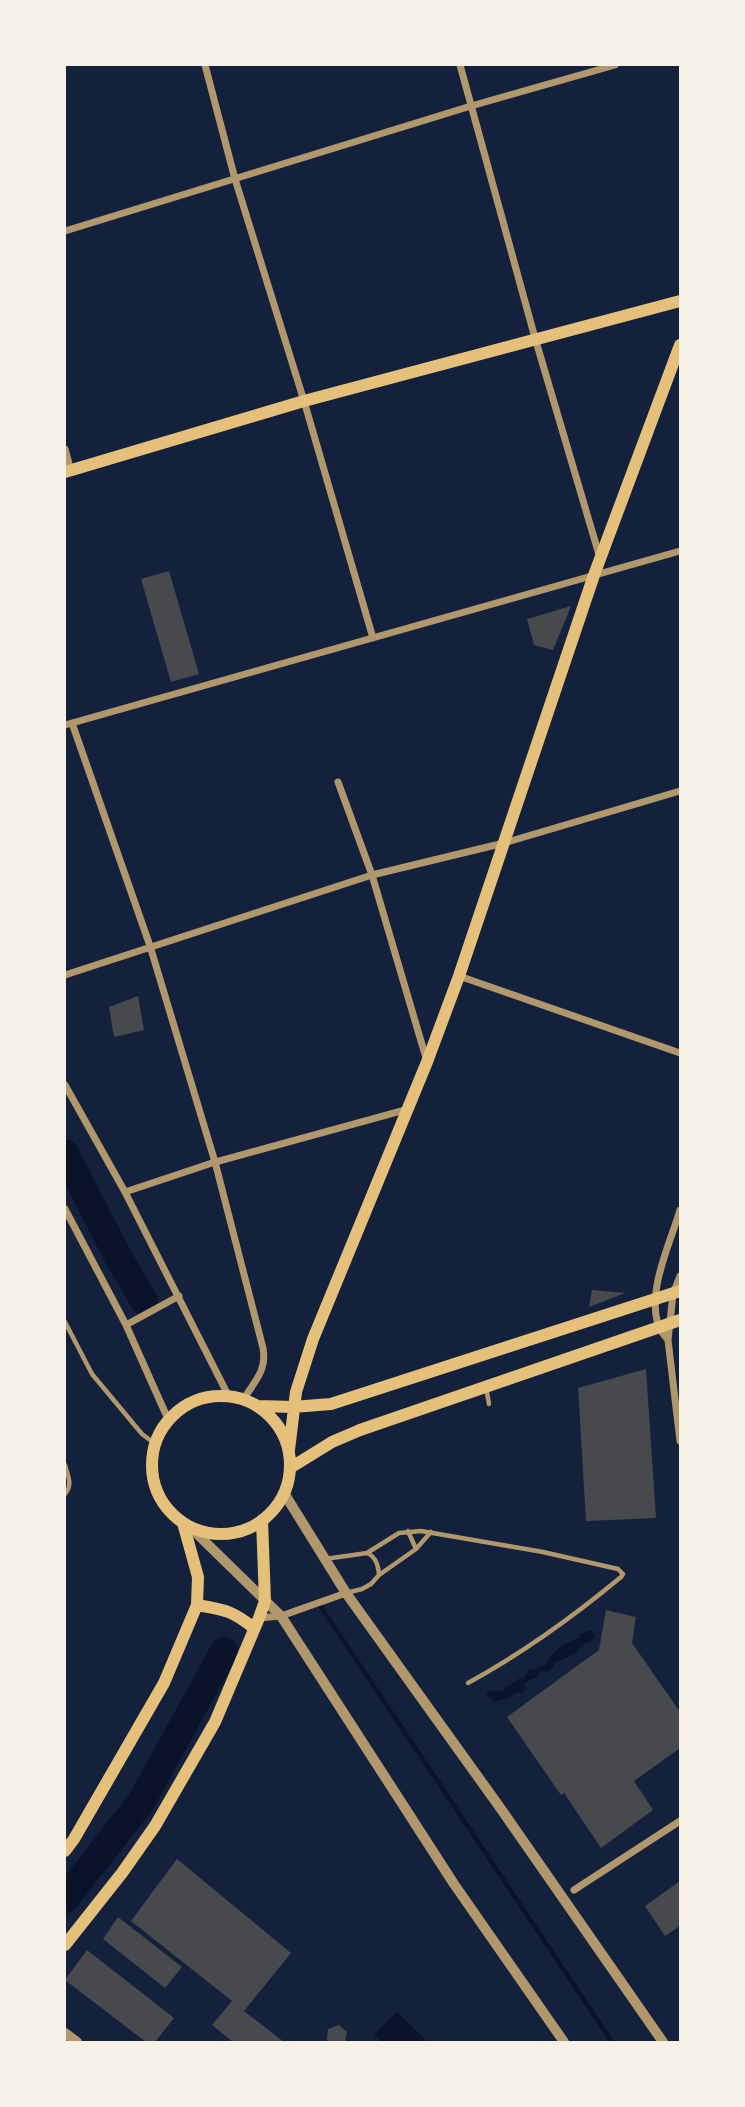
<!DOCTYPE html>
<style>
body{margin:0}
#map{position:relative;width:745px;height:2107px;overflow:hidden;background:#14213d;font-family:Inter,sans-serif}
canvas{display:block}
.frame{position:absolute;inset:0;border:66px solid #f6f1e7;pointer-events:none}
</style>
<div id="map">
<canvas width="745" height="2107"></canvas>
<div class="frame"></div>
</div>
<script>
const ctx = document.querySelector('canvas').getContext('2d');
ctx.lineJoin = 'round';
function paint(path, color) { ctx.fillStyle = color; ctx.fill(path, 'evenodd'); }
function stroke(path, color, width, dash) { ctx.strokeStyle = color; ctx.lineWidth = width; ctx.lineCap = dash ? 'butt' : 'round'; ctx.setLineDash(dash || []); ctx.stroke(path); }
const water = new Path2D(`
 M 591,1630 L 595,1635 L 590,1643 C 581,1643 582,1646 576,1652 C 570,1657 562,1660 554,1662 L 553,1667 L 548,1672 L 541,1671 L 536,1679 L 533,1678 L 524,1684 L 525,1689 L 523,1693 L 515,1693 L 509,1698 L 494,1702 L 486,1694 L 490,1690 L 501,1691 L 520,1678 L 523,1679 L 529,1669 L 534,1670 L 547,1663 C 552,1651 566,1642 579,1638 L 580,1634 Z
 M 397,2012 L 428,2042 L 382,2042 L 374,2035 Z`);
const stream = new Path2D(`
 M 321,1607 L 612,2042`);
const river = new Path2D(`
 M 65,1153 L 117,1255 L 144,1301
 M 65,1899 L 141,1802 L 224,1651`);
const building = new Path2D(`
 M 169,571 L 199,674 L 171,682 L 141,579 Z
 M 571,606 L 553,650 L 534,645 L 527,619 Z
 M 138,996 L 144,1030 L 114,1037 L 109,1007 Z
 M 592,1290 L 625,1293 L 589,1307 Z
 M 646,1369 L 656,1518 L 586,1521 L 578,1388 Z
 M 606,1610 L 636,1617 L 632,1643 L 678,1709 L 680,1708 L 680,1748 L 634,1781 L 653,1810 L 601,1848 L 564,1793 L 561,1795 L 507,1717 L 599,1650 Z
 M 177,1859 L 291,1953 L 244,2011 L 284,2042 L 233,2042 L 212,2025 L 232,2001 L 131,1921 Z
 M 680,1881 L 680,1926 L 665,1936 L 645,1906 Z
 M 118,1917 L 182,1967 L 165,1988 L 103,1939 Z
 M 87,1950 L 174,2018 L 155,2042 L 146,2042 L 65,1980 Z
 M 339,2025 L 347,2032 L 345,2042 L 329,2042 L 327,2040 L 328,2029 Z`);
const service = new Path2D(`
 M 65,1322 L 92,1374 L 142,1434 L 154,1443
 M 486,1387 L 489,1404
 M 65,1465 C 68,1476 73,1485 65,1494
 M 408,1531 L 416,1549
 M 367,1553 L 399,1533 L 421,1531 L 543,1552 L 618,1569 L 623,1574 L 621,1577 C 574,1616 521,1654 468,1683
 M 325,1559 L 367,1553 C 376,1557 378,1565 379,1574
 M 346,1593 L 362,1589 L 371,1584 L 379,1575 L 416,1549 L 431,1532`);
const minor = new Path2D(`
 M 205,65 L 235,179 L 304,401 L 373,638
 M 460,65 L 535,338 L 600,558
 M 65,231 L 471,106 L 615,65
 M 65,449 L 71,471
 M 72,723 L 150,946 L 215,1162 L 263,1348 C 267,1371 255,1380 244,1399
 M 65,725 L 680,551
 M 338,782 L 372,875 L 426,1058
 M 65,975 L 372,875 L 504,843 L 680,791
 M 459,976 L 680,1053
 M 65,1085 L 125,1192 L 228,1395
 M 125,1192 L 215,1162 L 408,1109
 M 65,1209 L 126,1325 L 168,1419
 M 680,1276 L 673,1294 L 668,1340 L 680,1441
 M 126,1325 L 179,1296
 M 668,1340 C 665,1336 661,1332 659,1327 C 646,1292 670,1244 680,1210
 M 259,1618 L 281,1616 L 346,1593
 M 574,1890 L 680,1821`);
const tertiary = new Path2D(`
 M 284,1493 L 346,1593 L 501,1809 L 663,2042
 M 190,1527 L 281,1616 L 454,1884 L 564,2042
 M 65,2033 L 77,2042`);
const secondary = new Path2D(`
 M 65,472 L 304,401 L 680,301
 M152 1465a69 69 0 1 1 138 0a69 69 0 1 1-138 0Z
 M 258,1406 L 293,1407 L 331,1404 L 680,1291
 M 289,1450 L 296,1392 L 313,1339 L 427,1062 L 459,976 L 594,575 L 680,345
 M 290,1468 L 332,1442 L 360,1430 L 680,1320
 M 197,1605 C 225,1610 231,1610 254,1628
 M 65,1851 L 74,1839 L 164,1683 L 197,1605 L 198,1577 L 183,1523
 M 65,1945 L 122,1873 L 155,1826 L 215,1722 L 259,1618 L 265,1601 L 262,1520`);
paint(water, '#0b132b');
stroke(stream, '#0b132b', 4.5);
stroke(river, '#0b132b', 28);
paint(building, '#48494c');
stroke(service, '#b1986c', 4.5);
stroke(minor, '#b1986c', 7);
stroke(tertiary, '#b1986c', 10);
stroke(secondary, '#e5c07b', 12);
</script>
